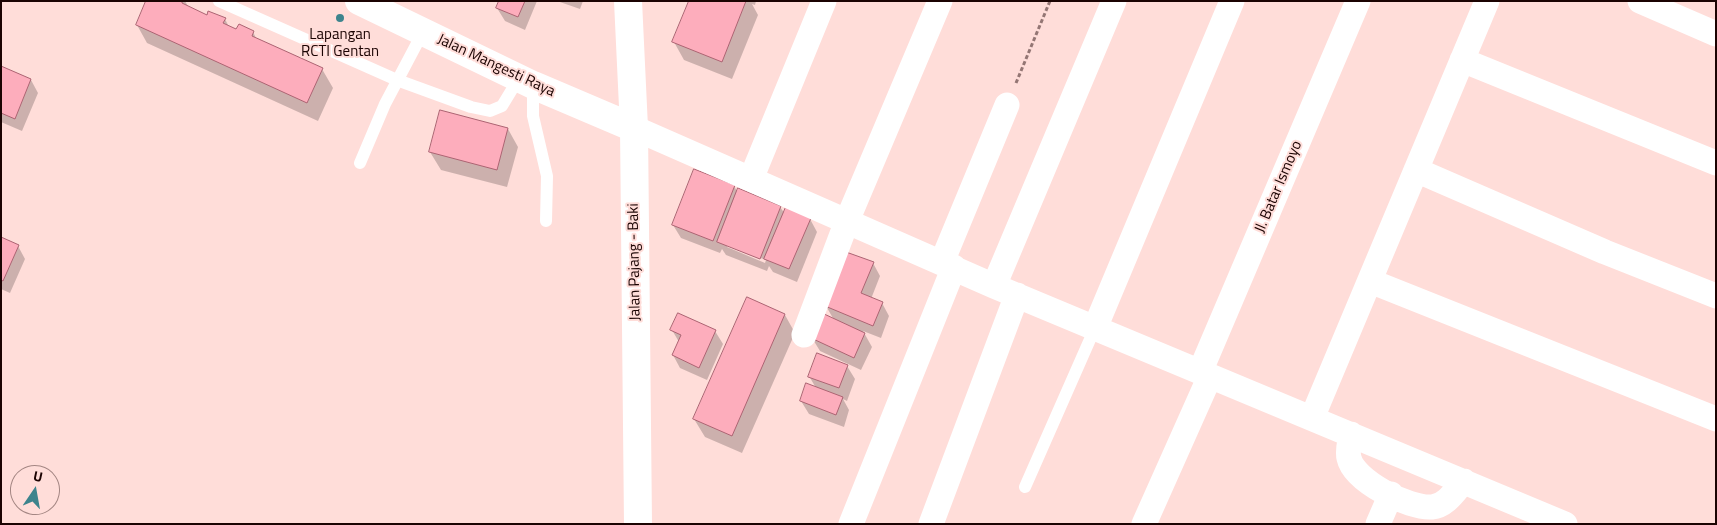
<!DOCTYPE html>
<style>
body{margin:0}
#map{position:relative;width:1717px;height:525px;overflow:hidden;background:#ffddd9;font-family:"Titillium Web",sans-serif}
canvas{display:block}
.frame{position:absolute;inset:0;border:2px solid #1b0302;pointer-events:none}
.north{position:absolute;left:10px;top:465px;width:50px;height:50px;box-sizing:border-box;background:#ffddd9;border:1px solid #a48683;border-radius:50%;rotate:12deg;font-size:14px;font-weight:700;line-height:20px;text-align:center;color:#1b0302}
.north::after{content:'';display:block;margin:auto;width:18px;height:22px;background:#3d848d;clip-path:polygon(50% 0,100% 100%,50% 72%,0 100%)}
</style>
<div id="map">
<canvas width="1717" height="525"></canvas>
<div class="frame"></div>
<div class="north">U</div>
</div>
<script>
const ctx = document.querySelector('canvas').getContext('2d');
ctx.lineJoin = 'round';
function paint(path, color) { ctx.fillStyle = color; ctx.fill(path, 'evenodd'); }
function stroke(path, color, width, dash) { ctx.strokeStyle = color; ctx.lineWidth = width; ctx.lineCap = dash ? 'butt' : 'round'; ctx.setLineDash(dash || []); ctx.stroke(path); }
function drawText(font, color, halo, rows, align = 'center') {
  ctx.font = font + ' "Titillium Web",sans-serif'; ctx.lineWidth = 4; ctx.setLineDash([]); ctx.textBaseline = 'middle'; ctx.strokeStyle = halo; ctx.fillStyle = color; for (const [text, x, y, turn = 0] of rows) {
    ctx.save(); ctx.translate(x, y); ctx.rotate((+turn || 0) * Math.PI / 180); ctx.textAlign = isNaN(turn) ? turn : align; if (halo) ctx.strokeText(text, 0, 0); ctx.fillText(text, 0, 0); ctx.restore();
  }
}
const shadow = new Path2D(`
 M 148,1 L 185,1 L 189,8 L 207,16 L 225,19 L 229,27 L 237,30 L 253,32 L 257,40 L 322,69 L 333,88 L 318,121 L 147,43 L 137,25 Z
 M 500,1 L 537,1 L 525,30 L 505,21 L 497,8 Z
 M 557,1 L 583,1 L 580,9 Z
 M 690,1 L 756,1 L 755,5 L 752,4 L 758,15 L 732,79 L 684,60 L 674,42 Z
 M 1,68 L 31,80 L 38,93 L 22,131 L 1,122 Z
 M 508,129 L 518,147 L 507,187 L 441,170 L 430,152 Z
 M 734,186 L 738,193 L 780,207 L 785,214 L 810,219 L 817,232 L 797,282 L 773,272 L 769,266 L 767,271 L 726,255 L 722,249 L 720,253 L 681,238 L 673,225 ZM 727,245 L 766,260 L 765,263 L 727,247 Z
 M 1,239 L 18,246 L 25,259 L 10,293 L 1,289 Z
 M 873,263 L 880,276 L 871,299 L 882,303 L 889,316 L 881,338 L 863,331 L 872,347 L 861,370 L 820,351 L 812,338 L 834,320 L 826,306 Z
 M 785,315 L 795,333 L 742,453 L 705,437 L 694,419 Z
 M 672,330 L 715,331 L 723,344 L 707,380 L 680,368 L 673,355 L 679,342 Z
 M 847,366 L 855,379 L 847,401 L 843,399 L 849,410 L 844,427 L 809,414 L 801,401 L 816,388 L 809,376 Z`);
const building = new Path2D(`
 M 146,1 L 182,1 L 182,3 L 207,15 L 208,11 L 226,18 L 223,23 L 236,29 L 239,24 L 254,31 L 252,36 L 323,68 L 307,103 L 136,25 Z
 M 499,1 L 525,1 L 518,17 L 496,8 Z
 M 689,1 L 746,1 L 722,62 L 672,42 Z
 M 1,66 L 31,79 L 15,119 L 1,113 Z
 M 440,110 L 508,128 L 497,170 L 429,152 Z
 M 694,169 L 735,185 L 713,241 L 672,225 Z
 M 738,188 L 781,206 L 760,259 L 717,242 Z
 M 786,207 L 811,218 L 789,269 L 764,259 Z
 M 1,237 L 19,245 L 3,281 L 1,280 Z
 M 846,252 L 874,262 L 861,293 L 883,302 L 873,326 L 825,306 Z
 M 747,297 L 785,314 L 732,436 L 693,419 Z
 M 678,313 L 716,330 L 699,368 L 672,355 L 681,335 L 670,330 Z
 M 822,313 L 865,333 L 854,358 L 811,338 Z
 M 817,353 L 848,365 L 839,388 L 808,377 Z
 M 806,383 L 843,397 L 836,415 L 800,401 Z`);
const path = new Path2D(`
 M 1016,83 L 1050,1`);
const lane = new Path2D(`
 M 219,1 L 397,80 L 471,107 L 490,111 L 502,106 L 519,78
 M 533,85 L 533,116 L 547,176 L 546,221
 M 360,163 L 385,104 L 423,32
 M 1025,487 L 1095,328`);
const street = new Path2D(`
 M 1640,1 L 1716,34
 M 1462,60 L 1716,163
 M 634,128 L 994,286 L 1565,524
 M 1416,170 L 1605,252 L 1716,296
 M 751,179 L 824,1
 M 942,262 L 1007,105
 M 1370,281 L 1716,419
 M 994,286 L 1114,1
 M 1095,328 L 1232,1
 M 804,335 L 847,221 L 940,1
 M 1200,372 L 1358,1
 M 1312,418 L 1487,1
 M 1351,434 C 1350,441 1347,451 1349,458 C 1354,481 1409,509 1432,507 C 1446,506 1455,491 1464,481
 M 851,524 L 954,267
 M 931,524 L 1017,295
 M 1144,524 L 1210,376
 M 1378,524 L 1391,494`);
const secondary = new Path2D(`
 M 359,1 L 533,85 L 634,128
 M 628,1 L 634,128 L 638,524`);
const markers = [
 [340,18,5,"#3d848d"]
];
const poiNames = [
 ["Lapangan",340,35],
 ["RCTI Gentan",340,52]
];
const streetNames = [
 ["Jalan Mangesti Raya",496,66,25],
 ["Jl. Batar Ismoyo",1279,187,-67],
 ["Jalan Pajang - Baki",635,262,-91]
];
paint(shadow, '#0003');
paint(building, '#fdadbc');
stroke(building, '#ac6372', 1);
stroke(path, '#947674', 3, [4, 2.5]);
stroke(lane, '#fff', 12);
stroke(street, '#fff', 25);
stroke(secondary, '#fff', 28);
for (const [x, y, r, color] of markers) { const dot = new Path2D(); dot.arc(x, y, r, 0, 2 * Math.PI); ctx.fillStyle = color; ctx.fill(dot); stroke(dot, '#ffddd9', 2); }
drawText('15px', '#1b0302', '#ffddd9', poiNames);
drawText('15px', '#1b0302', '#ffddd9', streetNames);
</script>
